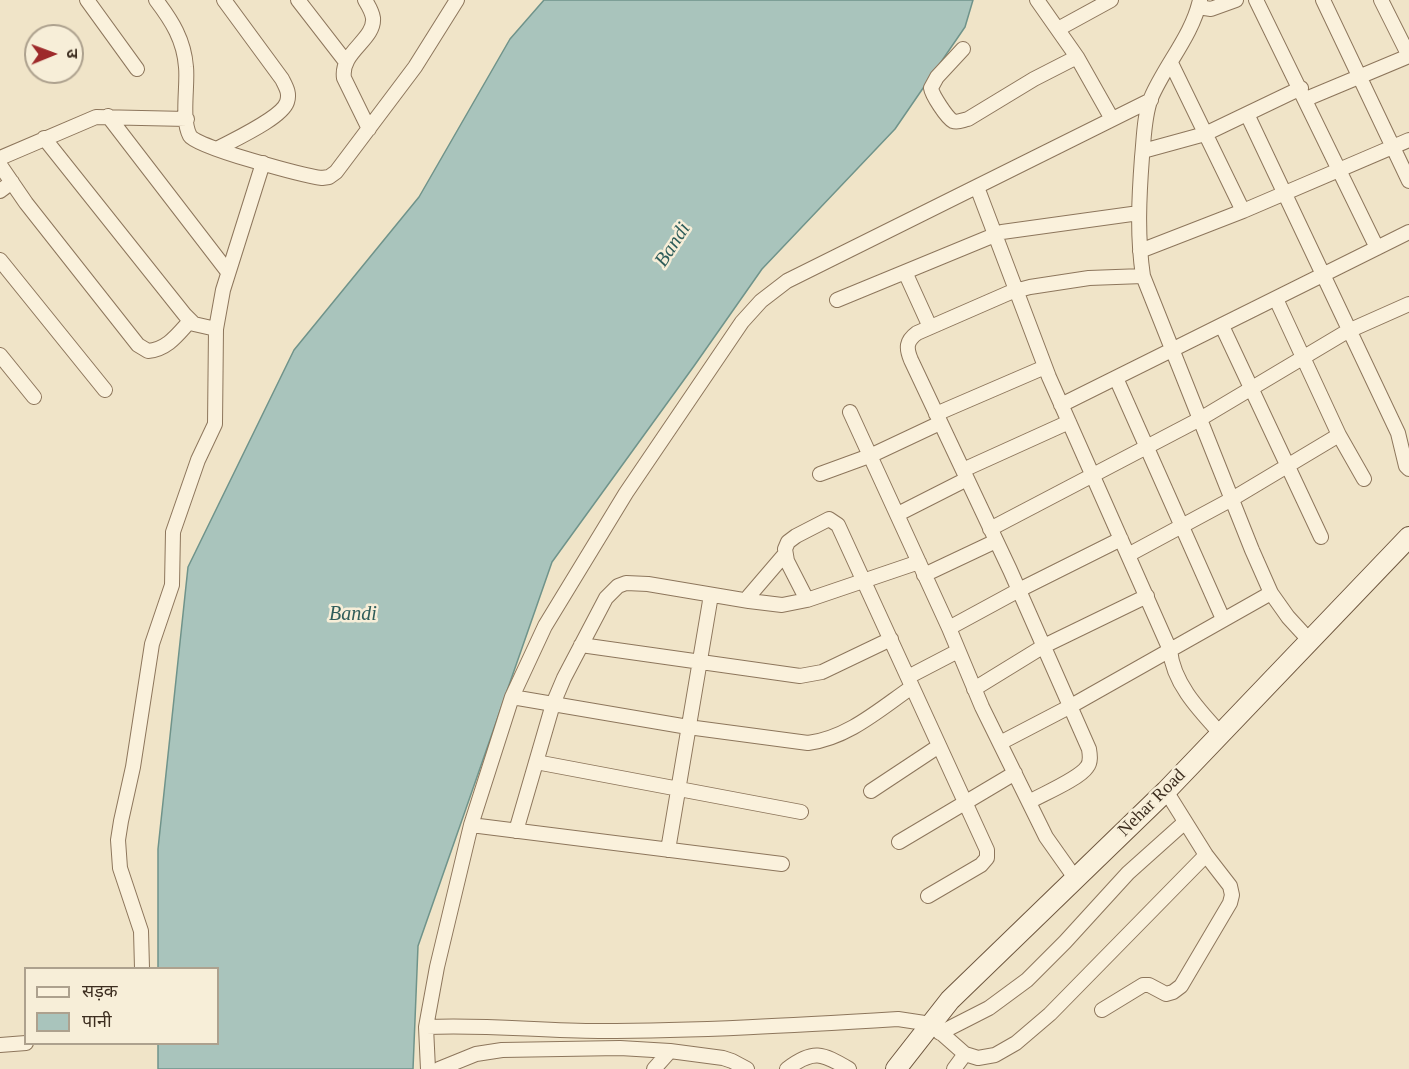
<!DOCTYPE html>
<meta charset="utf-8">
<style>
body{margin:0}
#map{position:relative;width:1409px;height:1069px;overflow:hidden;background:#f0e4c8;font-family:Georgia,"Noto Sans Devanagari",serif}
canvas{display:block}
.legend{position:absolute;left:24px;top:967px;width:195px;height:78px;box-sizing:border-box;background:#f7eed8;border:2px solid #ada18e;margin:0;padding:8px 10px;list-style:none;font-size:18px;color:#3d2e20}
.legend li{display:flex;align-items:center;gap:12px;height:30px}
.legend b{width:30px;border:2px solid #ada18e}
.north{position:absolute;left:24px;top:24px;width:60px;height:60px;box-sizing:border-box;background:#f7eed8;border:2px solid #ada18e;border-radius:50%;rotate:89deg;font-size:16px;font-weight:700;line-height:24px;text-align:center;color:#3d2e20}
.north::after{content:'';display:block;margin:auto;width:21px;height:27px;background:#9e2a2b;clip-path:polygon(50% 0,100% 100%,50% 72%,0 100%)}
</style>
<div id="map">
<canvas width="1409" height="1069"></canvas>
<ul class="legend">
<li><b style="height:8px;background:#faf1dc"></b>सड़क</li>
<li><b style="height:16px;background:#a9c4bc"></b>पानी</li>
</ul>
<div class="north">उ</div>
</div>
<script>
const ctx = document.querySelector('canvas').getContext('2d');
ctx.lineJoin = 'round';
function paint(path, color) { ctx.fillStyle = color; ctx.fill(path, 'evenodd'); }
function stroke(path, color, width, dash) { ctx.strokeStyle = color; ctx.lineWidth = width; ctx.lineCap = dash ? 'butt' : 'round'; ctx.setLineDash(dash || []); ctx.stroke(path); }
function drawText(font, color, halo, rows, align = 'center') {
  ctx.font = font + ' Georgia,serif'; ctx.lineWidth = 5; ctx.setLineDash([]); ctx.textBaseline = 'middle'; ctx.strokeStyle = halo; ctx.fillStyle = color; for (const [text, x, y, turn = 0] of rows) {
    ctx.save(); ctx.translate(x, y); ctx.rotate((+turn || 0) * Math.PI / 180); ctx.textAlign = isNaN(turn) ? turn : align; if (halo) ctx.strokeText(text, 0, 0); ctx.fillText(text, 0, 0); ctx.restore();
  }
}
const water = new Path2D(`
 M 544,0 L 973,0 L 965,27 L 895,129 L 762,269 L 694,366 L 552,562 L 418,946 L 413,1069 L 158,1069 L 158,1044 L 218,1044 L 218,968 L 158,968 L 158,849 L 188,567 L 294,350 L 419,197 L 510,39 Z`);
const street = new Path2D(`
 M 87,0 L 137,69
 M 156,0 C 172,21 184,40 186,67 C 188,85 181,120 190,136 C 196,147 305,176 322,178 L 329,177 L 336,172 L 415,67 L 457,0
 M 298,0 L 346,62
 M 365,0 C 368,5 372,11 373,18 C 375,40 340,52 344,78 L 369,129
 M 1037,0 L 1077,57 L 1112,119
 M 1200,0 C 1192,36 1165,65 1151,98 C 1144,116 1144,138 1142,157 C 1139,197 1137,236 1143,276 L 1252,550 L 1271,593 L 1288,617 L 1310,641
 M 1256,0 L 1377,248
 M 1323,0 L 1409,181
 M 1381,0 L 1409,56
 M 1198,7 L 1211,9 L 1236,0
 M 1058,29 L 1111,0
 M 963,49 L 937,77 L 931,88 C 932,95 947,118 953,121 C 958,123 963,120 968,119 L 1034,79 L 1077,57
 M 1171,63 L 1243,211
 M 1306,99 L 1409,56
 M 1247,114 L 1398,433 L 1406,466 L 1409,469
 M 108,116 L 228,272
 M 44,138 L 185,315 L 194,324 L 216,329
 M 217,149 C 233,140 282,118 287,102 C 290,93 286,87 282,79 L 224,0
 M 1143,151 L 1205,134 L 1301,88
 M 0,158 L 96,117 L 187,119
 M 0,165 L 26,203 L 138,345 L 148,351 C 168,349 178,334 190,321
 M 977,187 L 1049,377 L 1170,650 C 1173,683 1199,710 1221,734
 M 0,191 L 12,182
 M 1140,251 L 1243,211 L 1409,140
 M 0,260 L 105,390
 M 905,272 L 930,327
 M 1276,299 L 1339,435 L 1364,479
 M 837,300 L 1002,232 L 1139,213
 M 1222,326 L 1321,537
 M 0,355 L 34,397
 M 1116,378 L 1223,619
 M 1061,405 L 1409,232
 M 850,412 L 949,628 L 982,707 L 1046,837 L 1075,878
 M 936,414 L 1045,367
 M 963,470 L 1069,422
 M 820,474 L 872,455 L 940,423
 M 898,514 L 967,479
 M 990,529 L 1200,419 L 1346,332 L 1409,304
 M 1128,555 L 1232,499 L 1339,435
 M 924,575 L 996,541
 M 807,600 L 787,561 L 785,549 L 788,542 L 796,536 L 829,519 L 838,525 L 987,850 L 987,858 L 981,865 L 928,896
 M 749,601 L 749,596 L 785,554
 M 949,628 L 1019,590 L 1121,539
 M 581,645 L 800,676 L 822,672 L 891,639
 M 908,677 L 958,651
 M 974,689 L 1044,646 L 1147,596
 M 512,697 L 688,727 L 808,743 C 848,738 880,709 912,687
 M 1000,743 L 1071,706 L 1271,593
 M 536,762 L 801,812
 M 871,791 L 939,746
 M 1029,802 C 1043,794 1079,779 1087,767 C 1091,762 1090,755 1089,749 L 1010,570 L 911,360 C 906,348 906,341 917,333 L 1011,292 L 1030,287 L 1089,278 L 1143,276
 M 471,825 L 782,864
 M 516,831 L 553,704 L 564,678 L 606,598 L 618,586 L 626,583 L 648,584 L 749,601 L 782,605 L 807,600 L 919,562
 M 899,842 L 1015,773
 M 668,850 L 711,595
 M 142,968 L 141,931 L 120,868 L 118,840 L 121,821 L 133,767 L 152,644 L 172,585 L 173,532 L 198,460 L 215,424 L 216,329 L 223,290 L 263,163
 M 1102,1010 L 1143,985 L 1149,985 L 1166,994 L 1173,992 L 1181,986 L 1230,903 L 1232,895 L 1230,886 L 1206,855 L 1166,791
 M 426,1027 C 484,1024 541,1031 599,1031 C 698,1031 799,1025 898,1019 L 931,1024 L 965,1054 L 978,1058 L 995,1055 L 1016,1043 L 1050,1014 L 1206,855
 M 940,1033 L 989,1008 L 1027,980 L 1065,942 L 1128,873 L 1185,822
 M 0,1045 L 26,1043
 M 428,1069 L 426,1027 L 437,967 L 471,825 L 512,697 L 545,626 L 626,493 L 742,322 L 761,301 L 787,281 L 1151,100
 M 439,1069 L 476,1054 L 502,1050 L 620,1048 L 670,1051 L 723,1058 L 732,1061 L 747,1069
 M 654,1069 L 670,1051
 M 787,1069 C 813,1049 822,1053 849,1069
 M 954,1069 L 965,1054`);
const secondary = new Path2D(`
 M 896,1069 L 950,1000 L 1166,791 L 1409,537`);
const streetNames = [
 ["Nehar Road",1152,803,-45]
];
const waterNames = [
 ["Bandi",673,245,-57],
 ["Bandi",353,615]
];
paint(water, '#a9c4bc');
stroke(water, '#6f938a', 1.5);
stroke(street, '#8d765c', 16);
stroke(secondary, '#6f573f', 22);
stroke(street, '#faf1dc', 14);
stroke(secondary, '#faf1dc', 20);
drawText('18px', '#3d2e20', '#f7eed8', streetNames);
drawText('italic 20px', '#2f5d5a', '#f7eed8', waterNames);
</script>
